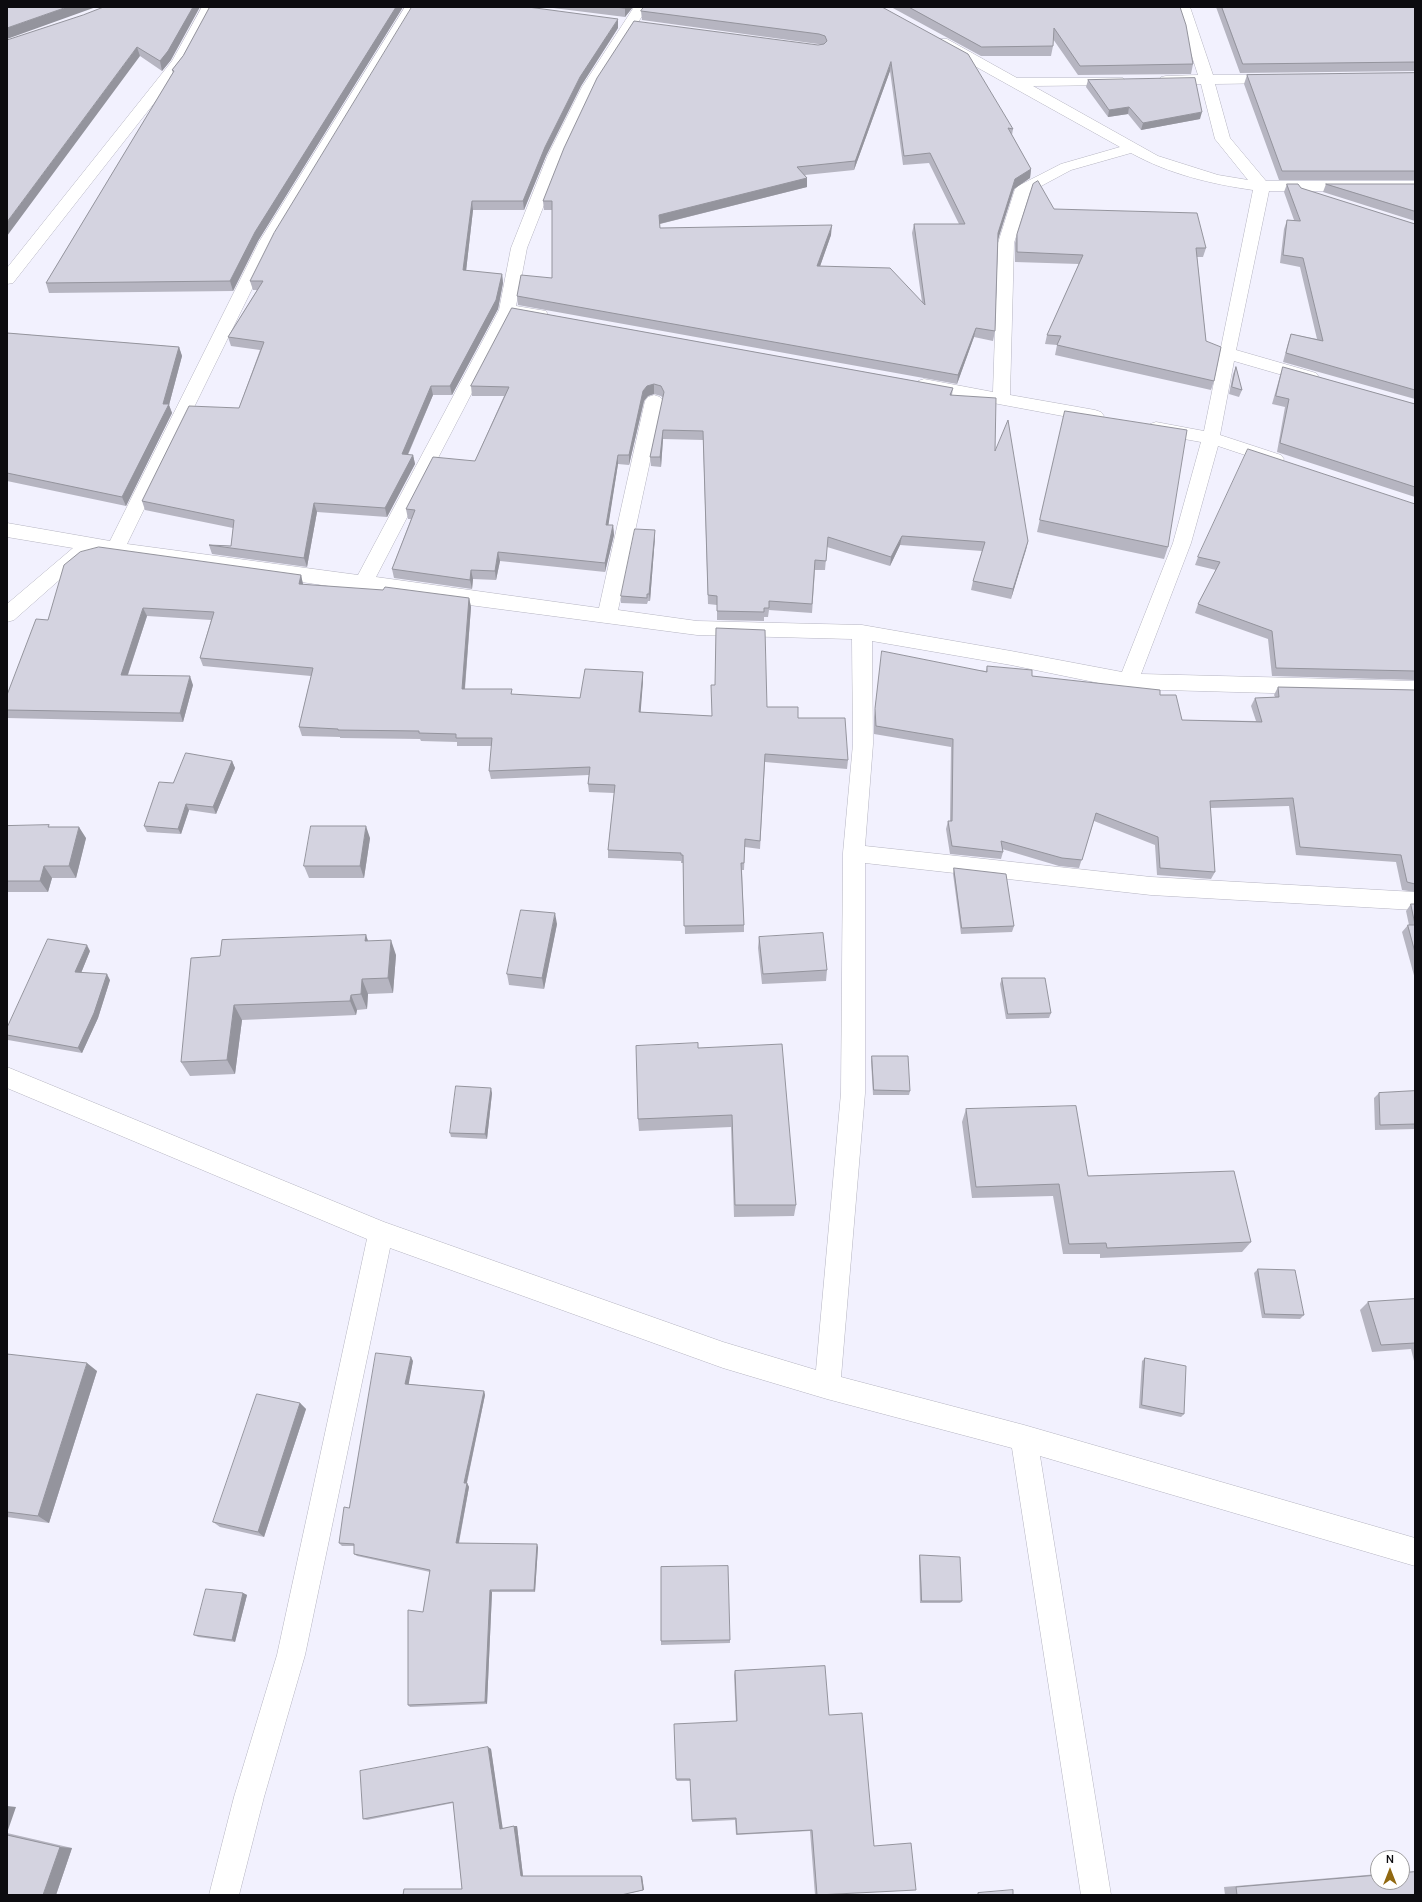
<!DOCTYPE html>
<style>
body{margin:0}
#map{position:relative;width:1422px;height:1902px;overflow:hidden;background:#f2f1fe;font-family:Manrope,sans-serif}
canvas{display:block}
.frame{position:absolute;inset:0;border:8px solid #0c0b0f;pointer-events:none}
.north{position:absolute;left:1370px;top:1850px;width:40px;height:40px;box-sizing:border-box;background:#fff;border:1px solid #9e9d9f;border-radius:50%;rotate:0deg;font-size:11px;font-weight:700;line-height:16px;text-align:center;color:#0c0b0f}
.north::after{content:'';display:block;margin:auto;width:14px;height:18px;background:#916911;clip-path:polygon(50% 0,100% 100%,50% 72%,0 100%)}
</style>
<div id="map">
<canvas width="1422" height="1902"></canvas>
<div class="frame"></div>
<div class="north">N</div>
</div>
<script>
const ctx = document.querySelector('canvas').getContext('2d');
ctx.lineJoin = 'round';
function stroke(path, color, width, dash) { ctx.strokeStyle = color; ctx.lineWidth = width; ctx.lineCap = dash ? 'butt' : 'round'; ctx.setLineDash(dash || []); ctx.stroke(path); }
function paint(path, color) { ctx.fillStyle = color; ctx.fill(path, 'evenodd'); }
const minor = new Path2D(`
 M 202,7 L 216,7 L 184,65 L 13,283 L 7,284 L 7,268 L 172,61 Z
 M 405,7 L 419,7 L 275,242 L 127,544 L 358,575 L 499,310 L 511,248 L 547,157 L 582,87 L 634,7 L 648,7 L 596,87 L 563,157 L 527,248 L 516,306 L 546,311 L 548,315 L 546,319 L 540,320 L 512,316 L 376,577 L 599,608 L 645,401 L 648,397 L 654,395 L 660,397 L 663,401 L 618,610 L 697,621 L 862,625 L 1011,651 L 1122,672 L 1173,543 L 1201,442 L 1156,434 L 1150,432 L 1147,428 L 1150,424 L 1156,422 L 1204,431 L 1253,190 C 1211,184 1169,174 1131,153 L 1071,170 L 1030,192 L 1014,243 L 1010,395 L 1095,410 L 1101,412 L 1104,416 L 1101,420 L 1095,422 L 918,389 L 915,385 L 918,381 L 924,379 L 993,392 L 998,243 L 1015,189 L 1018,186 L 1061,164 L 1120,147 L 937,45 L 935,42 L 937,39 L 947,39 L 1017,78 L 1123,78 L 1125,81 L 1123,84 L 1118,85 L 1033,86 L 1158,156 L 1218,175 L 1248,180 L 1215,139 L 1201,84 L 1166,84 L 1161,83 L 1159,80 L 1161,77 L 1166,76 L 1198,75 L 1176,7 L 1190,7 L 1213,75 L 1276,75 L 1281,76 L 1283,79 L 1281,82 L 1276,83 L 1215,84 L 1230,138 L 1266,181 L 1415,181 L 1415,191 L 1269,191 L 1236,350 L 1316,373 L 1319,377 L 1316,381 L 1310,383 L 1234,361 L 1220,435 L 1281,455 L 1284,459 L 1281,463 L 1275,465 L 1218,446 L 1191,543 L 1141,674 L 1415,681 L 1415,697 L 1128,689 L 1011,665 L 872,641 L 873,744 L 865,846 L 1151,877 L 1415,892 L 1415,910 L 1151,895 L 865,863 L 865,1093 L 841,1377 L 1024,1425 L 1415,1538 L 1415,1566 L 1040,1456 L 1111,1895 L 1081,1895 L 1012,1448 L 827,1399 L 723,1368 L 390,1248 L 305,1655 L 264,1797 L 239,1895 L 209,1895 L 234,1797 L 277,1655 L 367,1239 L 7,1088 L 7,1067 L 384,1222 L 723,1342 L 816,1370 L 841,1093 L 843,853 L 853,744 L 852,639 L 697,635 L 363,591 L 96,552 L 95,556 L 83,559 L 14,620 L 7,622 L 7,604 L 73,548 L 7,537 L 7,523 L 110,541 L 259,242 Z`);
const wall = new Path2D(`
 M 210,7 L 403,7 L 258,241 L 233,291 L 49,293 L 46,283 L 173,73 L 172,70 L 183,56 Z
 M 545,7 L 633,7 L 625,17 Z
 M 882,7 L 1013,129 L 1012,135 L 1031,169 L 1030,178 L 1014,189 L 998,238 L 995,331 L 993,341 L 974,337 L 957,384 L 518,305 L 517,296 L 552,278 L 552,210 L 544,210 L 543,201 L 818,45 L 822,45 L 818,44 L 642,20 L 641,11 ZM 890,71 L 903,165 L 929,163 L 959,224 L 914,224 L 912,233 L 922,302 L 820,266 L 831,235 L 660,228 L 660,224 L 807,187 L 807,178 L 805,175 L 854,170 Z
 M 891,7 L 1180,7 L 1193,64 L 1191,74 L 1078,75 L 1053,39 L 1053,46 L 1051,56 L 981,56 Z
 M 1216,7 L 1415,7 L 1415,71 L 1240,73 Z
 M 83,15 L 171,60 L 162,71 L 140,56 Z
 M 618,28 L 581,86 L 546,156 L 524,210 L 473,210 L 466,271 L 502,274 L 503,283 L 498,309 L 452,395 L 433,395 L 408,455 L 413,455 L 415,464 L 387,517 L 317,512 L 307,567 L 212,554 L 209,545 L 231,546 L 233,528 L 145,510 L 142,501 L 239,408 L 260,350 L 231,346 L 228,337 L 257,290 L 253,290 L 250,281 Z
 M 1415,73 L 1415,180 L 1279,180 L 1244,84 L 1247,75 Z
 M 1088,80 L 1200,119 L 1141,130 L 1128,114 L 1108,117 L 1086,87 Z
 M 1287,184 L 1415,224 L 1415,399 L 1283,362 L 1288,343 L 1291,334 L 1317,339 L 1300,267 L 1280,263 L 1284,229 L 1287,220 L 1294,220 L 1284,192 Z
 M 1326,184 L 1415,184 L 1415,221 L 1323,192 Z
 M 1054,209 L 1206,248 L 1203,257 L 1197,257 L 1206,341 L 1214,381 L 1211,390 L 1055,355 L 1057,345 L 1045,344 L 1047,335 L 1079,264 L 1015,262 L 1015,243 L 1017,234 Z
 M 512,308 L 953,388 L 952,395 L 995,451 L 1028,541 L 1011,599 L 971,590 L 973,581 L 982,551 L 900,545 L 890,566 L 827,547 L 825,570 L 815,570 L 812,613 L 769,610 L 768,617 L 764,617 L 764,621 L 717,620 L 717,605 L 708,604 L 703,440 L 663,439 L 661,467 L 651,466 L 650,457 L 663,398 L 661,396 L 654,394 L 648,396 L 644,401 L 629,465 L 618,464 L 608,525 L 613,525 L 614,535 L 605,572 L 500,561 L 496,580 L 473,579 L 472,589 L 394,578 L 392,569 L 411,519 L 408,519 L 406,509 L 475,461 L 504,396 L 472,396 L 471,386 Z
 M 7,333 L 179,347 L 182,356 L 169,405 L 172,413 L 126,506 L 7,481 Z
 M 1236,367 L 1242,390 L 1239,397 L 1229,394 L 1233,374 Z
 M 1283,367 L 1415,404 L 1415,497 L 1277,452 L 1285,407 L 1272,404 L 1280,376 Z
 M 1065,411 L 1168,547 L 1164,559 L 1037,532 Z
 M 1415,504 L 1415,680 L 1272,676 L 1268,639 L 1195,613 L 1198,604 L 1216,570 L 1195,565 L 1198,557 Z
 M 655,537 L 650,601 L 648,601 L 647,604 L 621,603 L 621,596 Z
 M 301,575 L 303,585 L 469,598 L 471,607 L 465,689 L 513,695 L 580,698 L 643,672 L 643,681 L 640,712 L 712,716 L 767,707 L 798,718 L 848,760 L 847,769 L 765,762 L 760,849 L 745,847 L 744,870 L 742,870 L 744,925 L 744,932 L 685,934 L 683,863 L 681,863 L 681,861 L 608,858 L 608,850 L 614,793 L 589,792 L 588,784 L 589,775 L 491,779 L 489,771 L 492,746 L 457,746 L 457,742 L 421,741 L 420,739 L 340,738 L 340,737 L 302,736 L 299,727 L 311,676 L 203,666 L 200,658 L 211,620 L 147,616 L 128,675 L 193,685 L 183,722 L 7,718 L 7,695 L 48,620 Z
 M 881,659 L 986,671 L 987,666 L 1032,676 L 1160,695 L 1182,720 L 1256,721 L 1251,706 L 1255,698 L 1275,697 L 1274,695 L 1278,687 L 1415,690 L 1415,892 L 1402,890 L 1396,862 L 1296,855 L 1289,806 L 1210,808 L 1215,872 L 1211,879 L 1157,875 L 1155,845 L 1094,821 L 1079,868 L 1059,866 L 1002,849 L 1003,852 L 1001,859 L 950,854 L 946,829 L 948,821 L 950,821 L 951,747 L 874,734 L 874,717 Z
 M 232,761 L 235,768 L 216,814 L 189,810 L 181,834 L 147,832 L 144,826 L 173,783 Z
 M 7,826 L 50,827 L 86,838 L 76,878 L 52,878 L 48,892 L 7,892 Z
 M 370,838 L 364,878 L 309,878 L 304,866 Z
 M 954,868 L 1014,926 L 1012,932 L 961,934 L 953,874 Z
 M 1411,904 L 1415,904 L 1415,979 L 1402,932 L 1408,925 L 1409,925 L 1406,911 Z
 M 557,924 L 544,989 L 509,985 L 507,974 Z
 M 366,935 L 368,941 L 396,955 L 393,993 L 368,994 L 367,1009 L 357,1010 L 356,1015 L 242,1020 L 235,1074 L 190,1076 L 181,1062 L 220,956 Z
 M 759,937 L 827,970 L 826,981 L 762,984 L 758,948 Z
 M 90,951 L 81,973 L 110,980 L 98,1018 L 82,1053 L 8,1040 L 7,1039 L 7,1028 Z
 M 1002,978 L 1051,1013 L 1049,1018 L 1006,1019 L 1000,984 Z
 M 698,1048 L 796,1205 L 794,1216 L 734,1217 L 731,1127 L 639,1131 L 638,1119 Z
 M 872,1056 L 910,1091 L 909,1095 L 873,1095 L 871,1061 Z
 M 1415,1091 L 1415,1129 L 1375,1130 L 1374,1098 L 1379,1093 Z
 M 492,1093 L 487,1139 L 451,1137 L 450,1133 Z
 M 966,1109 L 1088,1176 L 1251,1242 L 1242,1252 L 1100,1258 L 1100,1254 L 1063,1254 L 1053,1196 L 972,1198 L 962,1122 Z
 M 1258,1269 L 1304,1315 L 1300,1319 L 1262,1318 L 1254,1273 Z
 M 1415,1299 L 1415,1365 L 1411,1349 L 1372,1352 L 1360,1310 L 1368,1302 Z
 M 7,1354 L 97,1371 L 49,1523 L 7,1517 Z
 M 1145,1358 L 1184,1414 L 1181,1417 L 1139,1408 L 1142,1361 Z
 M 413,1361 L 408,1384 L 484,1391 L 485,1395 L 467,1483 L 469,1487 L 459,1543 L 538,1547 L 535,1592 L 492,1592 L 487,1704 L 410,1707 L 408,1705 L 430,1572 L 357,1556 L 354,1554 L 354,1546 L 342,1546 L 339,1543 L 349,1508 Z
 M 300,1403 L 306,1409 L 264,1537 L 220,1527 L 213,1522 Z
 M 920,1555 L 962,1601 L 960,1603 L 920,1603 L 919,1558 Z
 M 243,1593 L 247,1595 L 235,1642 L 198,1637 L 194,1635 Z
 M 730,1640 L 730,1643 L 661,1645 L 661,1641 Z
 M 825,1666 L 820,1895 L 815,1895 L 810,1831 L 736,1835 L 735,1820 L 692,1822 L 690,1781 L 677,1781 L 676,1779 L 736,1721 L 734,1675 L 735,1671 Z
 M 488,1747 L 491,1749 L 502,1829 L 514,1826 L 517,1826 L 523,1876 L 642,1876 L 644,1890 L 462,1889 L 453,1803 L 367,1820 L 363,1819 Z
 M 7,1833 L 72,1848 L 56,1895 L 7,1895 Z
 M 1402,1872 L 1415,1872 L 1415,1895 L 1225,1895 L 1224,1887 L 1378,1874 L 1378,1882 L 1402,1882 Z`);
const shadedWall = new Path2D(`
 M 67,7 L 96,7 L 7,39 L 7,28 Z
 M 193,7 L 200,7 L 171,60 L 162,71 L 160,61 Z
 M 396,7 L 403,7 L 258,241 L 233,291 L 230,281 L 255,232 Z
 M 626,7 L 633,7 L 625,17 L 625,8 Z
 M 618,19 L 618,28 L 581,86 L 546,156 L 524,210 L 523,201 L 545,147 L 580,77 Z
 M 137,47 L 140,56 L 7,236 L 7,222 Z
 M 891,62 L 890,71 L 854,170 L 855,161 Z
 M 1129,107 L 1128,114 L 1108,117 L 1109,110 Z
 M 1202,112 L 1200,119 L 1141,130 L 1143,123 Z
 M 1031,169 L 1030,178 L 1014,189 L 997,243 L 998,233 L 1015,179 Z
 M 807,178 L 807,187 L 659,224 L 659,215 Z
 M 472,201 L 473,210 L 465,280 L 463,270 Z
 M 832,225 L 831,235 L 817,275 L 817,266 Z
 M 502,274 L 503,283 L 498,309 L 452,395 L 450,386 Z
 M 976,328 L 974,337 L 957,384 L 958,375 Z
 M 179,347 L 182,356 L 169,405 L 172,413 L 126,506 L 122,497 L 163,404 Z
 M 654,384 L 654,394 L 648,396 L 644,401 L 629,465 L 629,455 L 643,391 L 647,386 Z
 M 431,386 L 433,395 L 404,463 L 402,454 Z
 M 663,430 L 663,439 L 661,467 L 660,457 Z
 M 413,455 L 415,464 L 387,517 L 385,508 Z
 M 618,455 L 618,464 L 607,534 L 606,525 Z
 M 314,503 L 317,512 L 307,567 L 304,558 Z
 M 613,525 L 614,535 L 605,572 L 605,563 Z
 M 655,530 L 655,537 L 650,601 L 649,594 Z
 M 902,536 L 900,545 L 890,566 L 891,557 Z
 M 1028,541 L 1026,550 L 1011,599 L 1013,589 Z
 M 498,552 L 500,561 L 496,580 L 495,571 Z
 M 471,570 L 473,579 L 472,589 L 470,580 Z
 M 301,575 L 303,584 L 302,593 L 299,584 Z
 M 469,598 L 471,607 L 464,697 L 462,689 Z
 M 143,608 L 147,616 L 125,683 L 121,675 Z
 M 643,672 L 643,681 L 640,721 L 639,712 Z
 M 190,676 L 193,685 L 183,722 L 180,713 Z
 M 232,761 L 235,768 L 216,814 L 213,807 Z
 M 186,804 L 189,810 L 181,834 L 178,829 Z
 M 366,826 L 370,838 L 364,878 L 360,866 Z
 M 79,827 L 86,838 L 76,878 L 69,866 Z
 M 44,866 L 52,878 L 48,892 L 40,881 Z
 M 555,913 L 557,924 L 544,989 L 542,978 Z
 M 366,935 L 371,950 L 365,941 Z
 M 391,940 L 396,955 L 393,993 L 388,978 Z
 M 87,945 L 90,951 L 79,978 L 75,972 Z
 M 107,974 L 110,980 L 98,1018 L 82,1053 L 78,1048 Z
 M 362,979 L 368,994 L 367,1009 L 361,994 Z
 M 351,995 L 357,1010 L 356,1015 L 350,1001 Z
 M 234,1005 L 242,1020 L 235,1074 L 227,1060 Z
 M 491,1088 L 492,1093 L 487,1139 L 485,1134 Z
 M 411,1357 L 413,1361 L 408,1388 L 405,1384 Z
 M 87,1363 L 97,1371 L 49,1523 L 38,1516 Z
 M 484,1391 L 485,1395 L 466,1486 L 464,1483 Z
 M 300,1403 L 306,1409 L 264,1537 L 258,1532 Z
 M 467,1483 L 469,1487 L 458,1546 L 456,1543 Z
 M 537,1544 L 538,1547 L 535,1592 L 534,1590 Z
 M 490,1590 L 492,1592 L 487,1704 L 485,1702 Z
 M 243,1593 L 247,1595 L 235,1642 L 232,1640 Z
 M 488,1747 L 491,1749 L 503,1830 L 500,1829 Z
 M 7,1806 L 16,1807 L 7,1833 Z
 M 514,1826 L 517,1826 L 523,1876 L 521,1876 Z
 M 60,1847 L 72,1848 L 56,1895 L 43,1895 Z
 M 641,1876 L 642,1876 L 644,1890 L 621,1895 Z`);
const building = new Path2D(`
 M 7,7 L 67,7 L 7,28 Z
 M 104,7 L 193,7 L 168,51 L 160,61 L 137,47 L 7,222 L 7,40 L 83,15 Z
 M 210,7 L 396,7 L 255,232 L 230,281 L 46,283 L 174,71 L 172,70 L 183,56 Z
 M 412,7 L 528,7 L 618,19 L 580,77 L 545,147 L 523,201 L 472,201 L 463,270 L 502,274 L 496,300 L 450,386 L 431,386 L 402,454 L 413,455 L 385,508 L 314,503 L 304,558 L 209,545 L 231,546 L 234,520 L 142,501 L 189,406 L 239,408 L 264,342 L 228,337 L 263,281 L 250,281 L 274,233 Z
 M 616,7 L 626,7 L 625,8 Z
 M 644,7 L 882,7 L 968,54 L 1013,129 L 1008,128 L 1031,169 L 1015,179 L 998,233 L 995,331 L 976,328 L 958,375 L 517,296 L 521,275 L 552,278 L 552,201 L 543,201 L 564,148 L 597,78 L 634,21 L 818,45 L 824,44 L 827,41 L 825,36 L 819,34 L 641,11 ZM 891,62 L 904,156 L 930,153 L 965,224 L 914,224 L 925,305 L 890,268 L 817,266 L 832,225 L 660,228 L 659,215 L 807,178 L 797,167 L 855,161 Z
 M 909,7 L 1180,7 L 1186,25 L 1193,64 L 1080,66 L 1054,28 L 1053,46 L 982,47 Z
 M 1222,7 L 1415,7 L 1415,62 L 1243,64 Z
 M 1415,73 L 1415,171 L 1282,171 L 1247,75 Z
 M 1195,78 L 1202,112 L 1143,123 L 1129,107 L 1109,110 L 1088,80 Z
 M 1038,181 L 1054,209 L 1197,213 L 1206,248 L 1196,248 L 1206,341 L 1221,347 L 1214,381 L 1057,345 L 1061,336 L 1047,335 L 1083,255 L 1017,252 L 1017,234 L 1033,184 Z
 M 1287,184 L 1298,184 L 1301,188 L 1415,224 L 1415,390 L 1286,353 L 1291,334 L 1323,341 L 1303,258 L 1283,255 L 1287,220 L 1300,221 Z
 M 1326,184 L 1415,184 L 1415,211 Z
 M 512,308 L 953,388 L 950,395 L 996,398 L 995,451 L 1008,420 L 1028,541 L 1013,589 L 973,581 L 985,542 L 902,536 L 891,557 L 828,537 L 826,561 L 815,560 L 812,604 L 769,601 L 769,608 L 764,608 L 764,612 L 717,611 L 717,596 L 708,595 L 703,431 L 663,430 L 660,457 L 650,457 L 664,392 L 661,386 L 654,384 L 647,386 L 643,391 L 629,455 L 618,455 L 606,525 L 613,525 L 605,563 L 498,552 L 495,571 L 471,570 L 470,580 L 392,569 L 415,510 L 406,509 L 433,457 L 475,461 L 509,387 L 471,386 Z
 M 7,333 L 179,347 L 163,404 L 169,404 L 122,497 L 7,473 Z
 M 1236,367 L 1242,390 L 1232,387 Z
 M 1283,367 L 1415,404 L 1415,487 L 1280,443 L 1289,399 L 1276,396 Z
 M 1065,411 L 1187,430 L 1168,547 L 1040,520 Z
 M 1248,449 L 1415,504 L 1415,671 L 1276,668 L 1272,631 L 1198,604 L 1220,562 L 1198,557 Z
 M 635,529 L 655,530 L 649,594 L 647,594 L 647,598 L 621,596 Z
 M 99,547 L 301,575 L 299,584 L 383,590 L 385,587 L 469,598 L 462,689 L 512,689 L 511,694 L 580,698 L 585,669 L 643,672 L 639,712 L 712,716 L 711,685 L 715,685 L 716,628 L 765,630 L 767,707 L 798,707 L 798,718 L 845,718 L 848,760 L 765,754 L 760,841 L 745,839 L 744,863 L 741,863 L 744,925 L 684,926 L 683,855 L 681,855 L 681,853 L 608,850 L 615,785 L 588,784 L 590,767 L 489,771 L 492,738 L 456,738 L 456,734 L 419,733 L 419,731 L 338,730 L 338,729 L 299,727 L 313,668 L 200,658 L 214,612 L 143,608 L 121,675 L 190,676 L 180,713 L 7,710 L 7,695 L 36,619 L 48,620 L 64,565 L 80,552 Z
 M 882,651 L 987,672 L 987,666 L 1032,670 L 1032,676 L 1160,690 L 1160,695 L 1176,695 L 1182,720 L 1262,722 L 1255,698 L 1279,697 L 1278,687 L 1415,690 L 1415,884 L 1407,882 L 1401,855 L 1300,847 L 1293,798 L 1210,801 L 1215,872 L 1160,868 L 1158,837 L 1096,813 L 1082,860 L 1062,858 L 1001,841 L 1003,852 L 952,846 L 948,821 L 952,821 L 953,739 L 876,726 L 875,709 Z
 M 186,753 L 232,761 L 213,807 L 186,804 L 178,829 L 144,826 L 159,782 L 173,783 Z
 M 49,825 L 48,827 L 79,827 L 69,866 L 44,866 L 40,881 L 7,881 L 7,826 Z
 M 311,826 L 366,826 L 360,866 L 304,866 Z
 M 954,868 L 1006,874 L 1014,926 L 962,928 Z
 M 1411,904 L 1415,904 L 1415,924 Z
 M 521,910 L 555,913 L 542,978 L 507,974 Z
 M 1408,925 L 1415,925 L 1415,952 Z
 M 823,933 L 827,970 L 763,974 L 759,937 Z
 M 366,935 L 365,941 L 391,940 L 388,978 L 362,979 L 361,994 L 351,995 L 350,1001 L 234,1005 L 227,1060 L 181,1062 L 191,958 L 220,956 L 222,940 Z
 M 48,939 L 87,945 L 75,972 L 107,974 L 94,1013 L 78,1048 L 7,1035 L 7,1028 Z
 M 1002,978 L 1045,978 L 1051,1013 L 1008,1014 Z
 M 698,1043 L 698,1048 L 782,1044 L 796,1205 L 735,1205 L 732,1115 L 638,1119 L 636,1046 Z
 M 872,1056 L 908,1056 L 910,1091 L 874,1090 Z
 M 456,1086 L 491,1088 L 485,1134 L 450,1133 Z
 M 1415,1091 L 1415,1124 L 1380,1125 L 1379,1093 Z
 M 1076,1106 L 1088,1176 L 1234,1171 L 1251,1242 L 1107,1248 L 1106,1243 L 1069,1244 L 1059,1184 L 976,1187 L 966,1109 Z
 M 1258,1269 L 1295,1270 L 1304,1315 L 1265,1314 Z
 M 1415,1299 L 1415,1343 L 1381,1345 L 1368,1302 Z
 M 376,1353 L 411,1357 L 405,1384 L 484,1391 L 464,1483 L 467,1483 L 456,1543 L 537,1544 L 534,1590 L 490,1590 L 485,1702 L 408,1705 L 408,1610 L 423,1612 L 430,1570 L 354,1554 L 354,1544 L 339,1543 L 344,1507 L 349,1508 Z
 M 7,1354 L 87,1363 L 38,1516 L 7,1512 Z
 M 1145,1358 L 1186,1366 L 1184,1414 L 1142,1405 Z
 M 257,1394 L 300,1403 L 258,1532 L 213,1522 Z
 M 920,1555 L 960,1557 L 962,1601 L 922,1601 Z
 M 728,1566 L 730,1640 L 661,1641 L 661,1567 Z
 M 206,1589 L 243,1593 L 232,1640 L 194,1635 Z
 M 825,1666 L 829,1715 L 862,1713 L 874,1846 L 911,1843 L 916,1890 L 817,1895 L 812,1830 L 737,1834 L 736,1818 L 692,1820 L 690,1779 L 676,1779 L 674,1724 L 737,1721 L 735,1671 Z
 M 488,1747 L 500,1829 L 514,1826 L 521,1876 L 641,1876 L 643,1890 L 621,1895 L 403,1895 L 404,1889 L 462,1889 L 453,1802 L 363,1819 L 360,1771 Z
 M 7,1835 L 60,1847 L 43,1895 L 7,1895 Z
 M 1415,1872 L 1415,1895 L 1237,1895 L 1236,1887 L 1378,1875 L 1378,1882 L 1402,1882 L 1402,1873 Z
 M 1013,1890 L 1013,1895 L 978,1895 L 978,1893 Z`);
stroke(minor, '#b5b4c1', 1);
paint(minor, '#fff');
paint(wall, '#b6b5c1');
paint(shadedWall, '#94949d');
paint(building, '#d4d3e0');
stroke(building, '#94949d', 1);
</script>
